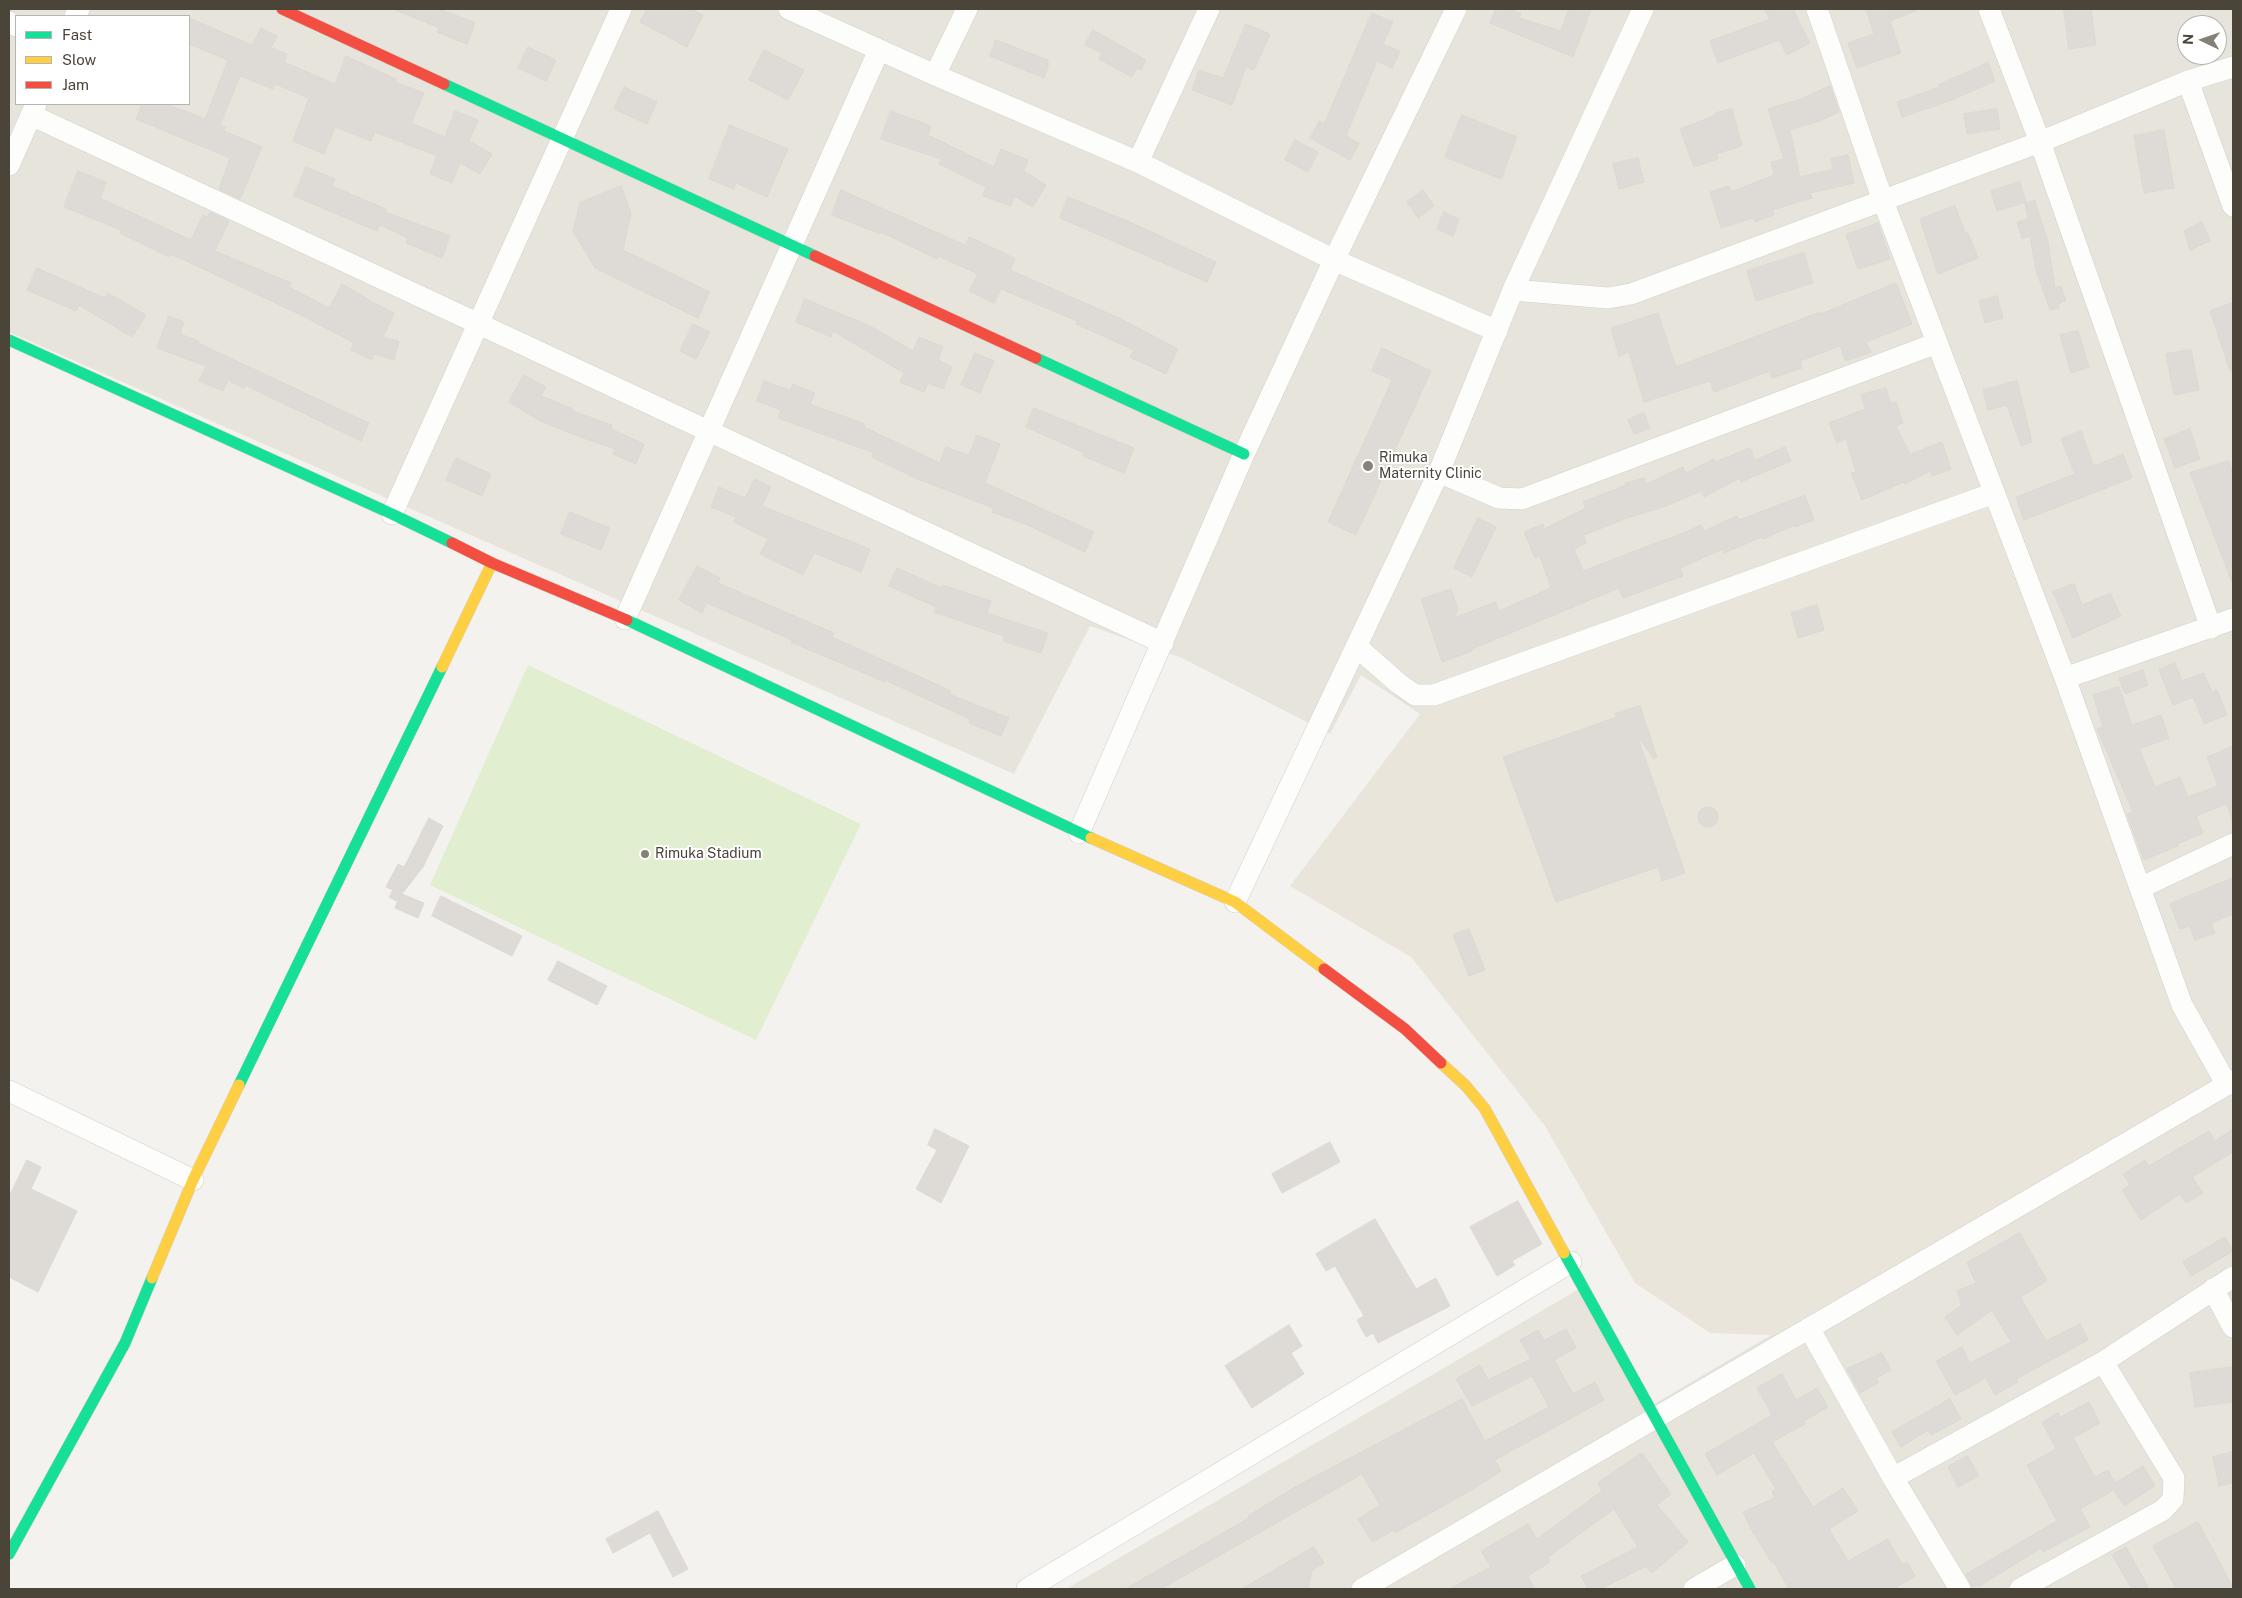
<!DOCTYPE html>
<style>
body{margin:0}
#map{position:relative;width:2242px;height:1598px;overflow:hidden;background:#f4f2ee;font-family:"Public Sans",sans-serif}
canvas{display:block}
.frame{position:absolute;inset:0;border:10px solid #4b4439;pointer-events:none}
.legend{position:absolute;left:15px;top:15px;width:175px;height:90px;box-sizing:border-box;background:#fff;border:1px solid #b7b4b0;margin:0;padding:6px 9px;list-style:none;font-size:15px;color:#4b4439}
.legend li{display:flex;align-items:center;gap:10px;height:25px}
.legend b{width:25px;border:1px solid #b7b4b0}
.north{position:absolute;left:2177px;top:15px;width:50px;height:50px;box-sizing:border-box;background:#fff;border:1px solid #b7b4b0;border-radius:50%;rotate:273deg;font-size:14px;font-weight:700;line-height:20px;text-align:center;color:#4b4439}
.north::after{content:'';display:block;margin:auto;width:18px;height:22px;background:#868178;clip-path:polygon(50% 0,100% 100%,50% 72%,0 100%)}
</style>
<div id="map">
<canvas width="2242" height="1598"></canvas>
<div class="frame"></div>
<ul class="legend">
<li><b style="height:6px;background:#16e098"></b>Fast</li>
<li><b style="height:6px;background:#ffcf43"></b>Slow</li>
<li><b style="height:6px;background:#f24e42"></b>Jam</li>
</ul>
<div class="north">N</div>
</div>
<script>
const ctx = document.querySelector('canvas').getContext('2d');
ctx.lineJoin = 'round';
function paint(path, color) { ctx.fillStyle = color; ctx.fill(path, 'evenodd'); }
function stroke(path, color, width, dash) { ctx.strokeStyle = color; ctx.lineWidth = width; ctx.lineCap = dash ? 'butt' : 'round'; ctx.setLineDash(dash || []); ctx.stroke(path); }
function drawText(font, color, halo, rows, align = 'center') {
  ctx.font = font + ' "Public Sans",sans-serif'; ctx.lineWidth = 4; ctx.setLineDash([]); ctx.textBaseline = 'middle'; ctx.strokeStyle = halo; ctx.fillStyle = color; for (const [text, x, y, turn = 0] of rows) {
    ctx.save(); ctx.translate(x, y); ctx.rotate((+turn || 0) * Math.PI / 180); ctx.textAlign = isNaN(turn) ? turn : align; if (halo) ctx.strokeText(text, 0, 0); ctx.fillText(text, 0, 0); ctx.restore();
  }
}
const residential = new Path2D(`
 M 9,9 L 2233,9 L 2233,1589 L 1066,1589 L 1579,1289 L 1649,1407 L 1771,1335 L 2221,1091 L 1992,506 L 1420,714 L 1361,675 L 1330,734 L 1182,658 L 1090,626 L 1014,774 L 9,332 ZM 16,16 L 189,16 L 189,104 L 16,104 ZM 2187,25 L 2217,25 L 2217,55 L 2187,55 Z`);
const education = new Path2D(`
 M 1992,506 L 2221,1091 L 1771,1335 L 1710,1333 L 1635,1283 L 1545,1126 L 1411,957 L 1290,886 L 1420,714 Z`);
const green = new Path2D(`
 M 528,665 L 861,824 L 756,1040 L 430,885 Z`);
const building = new Path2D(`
 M 393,9 L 440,9 L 475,23 L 467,44 L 437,32 L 439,28 Z
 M 647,9 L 691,9 L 703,15 L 687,47 L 640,22 Z
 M 1496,9 L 1509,9 L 1521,14 L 1519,18 L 1561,31 L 1569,9 L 1591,9 L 1573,57 L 1490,23 Z
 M 1764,9 L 1793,9 L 1810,43 L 1787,55 L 1779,40 L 1718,63 L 1710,41 L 1770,19 Z
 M 1866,9 L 1918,10 L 1890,21 L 1901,53 L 1857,68 L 1848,43 L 1874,34 Z
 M 2064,9 L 2091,9 L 2096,45 L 2069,49 Z
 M 1372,13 L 1393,22 L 1383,44 L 1400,51 L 1392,68 L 1377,61 L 1346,136 L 1359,143 L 1350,160 L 1310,138 L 1319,121 L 1324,124 Z
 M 189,18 L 252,45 L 261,28 L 277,36 L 271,48 L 287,54 L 284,62 L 335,84 L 346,56 L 396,79 L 395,82 L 424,93 L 411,123 L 445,137 L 455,111 L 478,120 L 469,141 L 492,154 L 480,174 L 460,163 L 452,183 L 430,174 L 437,156 L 375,132 L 371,141 L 335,127 L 324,154 L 293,141 L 309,98 L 275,84 L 273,89 L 240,76 L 220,125 L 226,127 L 224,131 L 262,147 L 240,199 L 219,189 L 230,158 L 136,119 L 142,104 L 167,104 L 205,119 L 228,60 L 189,44 Z
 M 1246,24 L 1270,34 L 1254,70 L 1246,67 L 1232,105 L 1192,90 L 1199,70 L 1223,78 Z
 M 1093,30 L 1146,60 L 1141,70 L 1137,68 L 1132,77 L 1099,59 L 1102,53 L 1085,45 Z
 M 996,40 L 1048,60 L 1048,67 L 1044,78 L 990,56 Z
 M 528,47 L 556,60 L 546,81 L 518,68 Z
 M 764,50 L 804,70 L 788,100 L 749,80 Z
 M 1988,63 L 1995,81 L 1947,102 L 1902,117 L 1897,102 L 1940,87 L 1939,85 Z
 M 1830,86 L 1839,112 L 1820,121 L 1790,130 L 1800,177 L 1833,169 L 1831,158 L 1848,155 L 1854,183 L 1810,193 L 1812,198 L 1772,210 L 1774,215 L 1755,222 L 1753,218 L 1721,228 L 1710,192 L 1729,186 L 1731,192 L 1774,175 L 1771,162 L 1784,159 L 1768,109 L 1801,99 Z
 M 624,87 L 657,102 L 647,124 L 614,109 Z
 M 1732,109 L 1742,146 L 1716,154 L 1718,159 L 1694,167 L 1680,129 L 1716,115 L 1716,113 Z
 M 1997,109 L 2000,129 L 1967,134 L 1964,114 Z
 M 891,111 L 931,126 L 928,135 L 994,167 L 1001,149 L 1028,160 L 1024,171 L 1046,185 L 1033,207 L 1014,196 L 1011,206 L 983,196 L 986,187 L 939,164 L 941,159 L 881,139 Z
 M 1462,115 L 1517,137 L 1501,179 L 1445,157 Z
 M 730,125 L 788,149 L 767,197 L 736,183 L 734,189 L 709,179 Z
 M 2164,130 L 2174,188 L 2144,193 L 2134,136 Z
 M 1295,140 L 1318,152 L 1308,172 L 1285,160 Z
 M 1638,158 L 1644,182 L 1619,189 L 1613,164 Z
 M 306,167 L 335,179 L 332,186 L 386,209 L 385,212 L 450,236 L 442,258 L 406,243 L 408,238 L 380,225 L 377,231 L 294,196 Z
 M 78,171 L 106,182 L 100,198 L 191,240 L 203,215 L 208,217 L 210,212 L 229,221 L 215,251 L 291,283 L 289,287 L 329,308 L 342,284 L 368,299 L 368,300 L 394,313 L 383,337 L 399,341 L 394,360 L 374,354 L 372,360 L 351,350 L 354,343 L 303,316 L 180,258 L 170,254 L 169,257 L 120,233 L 121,230 L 64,207 Z
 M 2020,182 L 2026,202 L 1997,211 L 1991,191 Z
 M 621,186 L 631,213 L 623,250 L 710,292 L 698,318 L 595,268 L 573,231 L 580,203 Z
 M 841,190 L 965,245 L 969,237 L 1004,253 L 1015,259 L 1010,270 L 1119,318 L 1178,349 L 1166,374 L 1130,357 L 1134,350 L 1076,324 L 1077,321 L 1001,289 L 994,303 L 969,291 L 978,274 L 938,256 L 937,259 L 881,232 L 880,234 L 832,215 Z
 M 1423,190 L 1434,206 L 1418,218 L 1407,202 Z
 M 1068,197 L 1130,222 L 1216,262 L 1207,282 L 1060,218 Z
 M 2035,201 L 2048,242 L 2055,288 L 2061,286 L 2066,301 L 2058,304 L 2059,308 L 2050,310 L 2036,270 L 2030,236 L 2022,239 L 2017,222 L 2028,219 L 2025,203 Z
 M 1955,206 L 1966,234 L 1968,233 L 1978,258 L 1938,274 L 1920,219 Z
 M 1444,212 L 1459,219 L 1453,236 L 1437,229 Z
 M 2202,222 L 2210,241 L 2190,250 L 2184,231 Z
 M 1878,223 L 1890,259 L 1858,269 L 1846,235 Z
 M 1804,253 L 1813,283 L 1756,301 L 1747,271 Z
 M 37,268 L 105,298 L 108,293 L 146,315 L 132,337 L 79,305 L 76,311 L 27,290 Z
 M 1896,283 L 1912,324 L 1866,342 L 1871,352 L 1846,361 L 1840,346 L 1800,361 L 1802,368 L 1772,378 L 1770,371 L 1714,392 L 1710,381 L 1644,402 L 1629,352 L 1619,356 L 1611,328 L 1658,313 L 1676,367 L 1820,312 L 1820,314 Z
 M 1997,296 L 2003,318 L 1985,323 L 1979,301 Z
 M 805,299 L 870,326 L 913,351 L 919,337 L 943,347 L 938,360 L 952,367 L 943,389 L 928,383 L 924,392 L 900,382 L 904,373 L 833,331 L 831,337 L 796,322 Z
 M 2233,303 L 2233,371 L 2230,371 L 2210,311 Z
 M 169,316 L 184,322 L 180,334 L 199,341 L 198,343 L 369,423 L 361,441 L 245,385 L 244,388 L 228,380 L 223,391 L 199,381 L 206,366 L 157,348 Z
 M 693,324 L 710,332 L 696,359 L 680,351 Z
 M 2078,331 L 2089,367 L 2071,373 L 2060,335 Z
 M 1382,348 L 1431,371 L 1356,535 L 1328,522 L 1392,380 L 1372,371 Z
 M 2191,350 L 2199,390 L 2174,395 L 2166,354 Z
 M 975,353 L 994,361 L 980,393 L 961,385 Z
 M 524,375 L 546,387 L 541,396 L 573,409 L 572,411 L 612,425 L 611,429 L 644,444 L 636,464 L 613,454 L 615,449 L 575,435 L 540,421 L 509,402 Z
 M 764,381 L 790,390 L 793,384 L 815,393 L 810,404 L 865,424 L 864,427 L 940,463 L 946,447 L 969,455 L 977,435 L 1000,444 L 985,483 L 1094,532 L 1085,552 L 1025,524 L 992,512 L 993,508 L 913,477 L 872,457 L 874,453 L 778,418 L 781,410 L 757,401 Z
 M 2017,381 L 2032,442 L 2021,446 L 2007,405 L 1988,410 L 1983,390 Z
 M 1886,388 L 1891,404 L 1896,402 L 1903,423 L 1896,426 L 1910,454 L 1942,442 L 1951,469 L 1932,476 L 1930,471 L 1905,484 L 1904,482 L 1862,500 L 1851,473 L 1856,472 L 1846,439 L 1837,443 L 1829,423 L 1865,409 L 1861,395 Z
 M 1034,408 L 1134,448 L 1124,473 L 1083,456 L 1084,453 L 1026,427 Z
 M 1644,413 L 1650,428 L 1634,434 L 1628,420 Z
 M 2190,429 L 2200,459 L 2175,468 L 2164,439 Z
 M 2081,431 L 2094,466 L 2123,454 L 2132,478 L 2024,520 L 2016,497 L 2075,474 L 2061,439 Z
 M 1785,447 L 1791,461 L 1741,482 L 1740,478 L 1704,497 L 1701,491 L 1666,506 L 1627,518 L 1584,535 L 1586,543 L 1574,549 L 1583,571 L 1669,538 L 1669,539 L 1701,525 L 1704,531 L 1737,516 L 1739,520 L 1805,495 L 1814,520 L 1795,527 L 1795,525 L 1763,539 L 1762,537 L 1724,553 L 1723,549 L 1680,568 L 1683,576 L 1623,598 L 1619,588 L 1472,649 L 1472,651 L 1442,662 L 1421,599 L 1451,589 L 1458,609 L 1454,618 L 1495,602 L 1499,611 L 1551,588 L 1540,556 L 1535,558 L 1524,532 L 1543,524 L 1544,529 L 1586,508 L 1583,502 L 1626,485 L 1625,483 L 1644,478 L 1646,484 L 1683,467 L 1686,473 L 1714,459 L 1715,462 L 1750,448 L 1755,460 Z
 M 456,458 L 491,474 L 482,496 L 446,480 Z
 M 2229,461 L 2233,474 L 2232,582 L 2190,473 Z
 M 755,479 L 771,487 L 762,506 L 870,549 L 861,572 L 814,553 L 803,575 L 760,554 L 768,539 L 734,522 L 736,517 L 711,507 L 719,487 L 745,498 Z
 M 570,512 L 610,528 L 601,550 L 561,534 Z
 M 1478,518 L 1496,527 L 1472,577 L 1454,568 Z
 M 697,566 L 720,578 L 718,583 L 834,633 L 832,637 L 951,691 L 949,694 L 1009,718 L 1001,736 L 969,723 L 970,719 L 885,680 L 885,682 L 791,642 L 792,640 L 707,603 L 702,613 L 679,600 Z
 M 897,568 L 942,588 L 943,585 L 991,601 L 987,613 L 1048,633 L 1041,653 L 1003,641 L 1004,636 L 934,612 L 936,607 L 889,586 Z
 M 2074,584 L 2082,605 L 2110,593 L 2121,616 L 2073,638 L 2053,592 Z
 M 1817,605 L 1824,630 L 1798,638 L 1791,613 Z
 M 2175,663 L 2182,681 L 2204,673 L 2212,692 L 2217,690 L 2227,715 L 2204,724 L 2193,697 L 2173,705 L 2159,670 Z
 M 2143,670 L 2148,685 L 2125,694 L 2119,679 Z
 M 2119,687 L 2132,725 L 2161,715 L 2169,738 L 2139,749 L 2155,787 L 2180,777 L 2188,797 L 2218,786 L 2207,757 L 2233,746 L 2233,821 L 2226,804 L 2196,816 L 2203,833 L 2177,844 L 2178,846 L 2144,860 L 2127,814 L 2133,812 L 2097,729 L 2103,726 L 2093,695 Z
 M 1640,706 L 1657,757 L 1654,759 L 1637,735 L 1685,873 L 1662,881 L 1658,867 L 1556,902 L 1503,757 L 1617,717 L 1615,714 Z
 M1698 817a10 10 0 1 1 20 0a10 10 0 1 1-20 0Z
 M 429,818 L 443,826 L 423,867 L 402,894 L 424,903 L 418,918 L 395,908 L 399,897 L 396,901 L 389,897 L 393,890 L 386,887 L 398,864 L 404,867 Z
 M 2233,878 L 2233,914 L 2211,923 L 2215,933 L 2195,940 L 2190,926 L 2180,929 L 2170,904 Z
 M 441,896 L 522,936 L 512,956 L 432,916 Z
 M 1469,929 L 1485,970 L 1469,976 L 1453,935 Z
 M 558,961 L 607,986 L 597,1005 L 548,980 Z
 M 935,1129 L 969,1146 L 941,1203 L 916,1189 L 937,1150 L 928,1145 Z
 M 2233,1129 L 2233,1152 L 2192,1177 L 2203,1193 L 2186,1203 L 2180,1194 L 2141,1220 L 2122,1190 L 2130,1185 L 2123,1174 L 2145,1160 L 2149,1166 L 2209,1131 L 2215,1141 Z
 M 1330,1142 L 1340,1162 L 1282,1193 L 1272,1174 Z
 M 27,1160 L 41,1167 L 31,1189 L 77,1211 L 38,1292 L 9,1277 L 9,1197 Z
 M 1518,1201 L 1542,1244 L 1512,1261 L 1515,1265 L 1497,1276 L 1470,1227 Z
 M 1375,1219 L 1416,1289 L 1436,1278 L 1450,1306 L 1378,1343 L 1373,1333 L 1366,1337 L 1357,1320 L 1364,1316 L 1335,1266 L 1326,1271 L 1316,1254 Z
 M 2020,1233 L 2047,1281 L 2020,1297 L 2046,1341 L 2080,1324 L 2088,1340 L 2016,1379 L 2018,1382 L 1995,1395 L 1986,1378 L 1955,1395 L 1936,1361 L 1962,1347 L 1970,1363 L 2011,1342 L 1992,1310 L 1957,1335 L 1945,1317 L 1962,1305 L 1957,1291 L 1976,1283 L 1967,1263 Z
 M 2225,1237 L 2233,1251 L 2191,1276 L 2183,1262 Z
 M 1289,1325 L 1302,1346 L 1291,1353 L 1304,1374 L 1252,1408 L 1225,1366 Z
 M 1566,1329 L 1576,1348 L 1554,1360 L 1573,1394 L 1595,1382 L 1604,1400 L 1495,1460 L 1501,1471 L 1475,1488 L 1395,1533 L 1394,1530 L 1372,1542 L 1358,1519 L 1380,1505 L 1362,1474 L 1161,1589 L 1125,1589 L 1249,1518 L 1248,1516 L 1293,1488 L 1462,1399 L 1485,1441 L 1549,1407 L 1532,1376 L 1472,1406 L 1456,1379 L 1480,1365 L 1488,1380 L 1531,1359 L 1520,1340 L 1538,1330 L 1544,1340 Z
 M 1882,1353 L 1891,1370 L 1876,1378 L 1878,1383 L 1860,1393 L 1847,1369 Z
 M 2233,1367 L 2233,1402 L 2195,1407 L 2190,1373 Z
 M 1782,1374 L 1796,1400 L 1817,1388 L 1828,1407 L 1804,1421 L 1805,1424 L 1772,1442 L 1813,1507 L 1843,1488 L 1858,1511 L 1829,1529 L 1848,1561 L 1888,1539 L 1902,1565 L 1907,1562 L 1915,1576 L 1894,1589 L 1789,1589 L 1774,1562 L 1772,1563 L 1751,1529 L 1743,1512 L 1775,1498 L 1772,1492 L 1776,1489 L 1754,1453 L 1717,1475 L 1705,1454 L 1772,1415 L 1757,1388 Z
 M 1950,1399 L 1961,1419 L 1931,1435 L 1928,1430 L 1901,1447 L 1892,1432 Z
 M 2089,1402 L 2100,1423 L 2073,1438 L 2095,1477 L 2108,1470 L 2115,1483 L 2143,1466 L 2155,1486 L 2124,1506 L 2114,1490 L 2080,1509 L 2090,1527 L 2043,1552 L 2041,1548 L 1978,1587 L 1977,1585 L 1972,1587 L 1966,1574 L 2057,1521 L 2027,1465 L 2056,1449 L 2042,1422 L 2058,1413 L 2060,1417 Z
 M 2233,1452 L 2233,1483 L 2219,1486 L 2213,1457 Z
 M 1642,1453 L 1671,1494 L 1657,1505 L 1688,1542 L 1652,1573 L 1646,1566 L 1601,1589 L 1588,1589 L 1581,1576 L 1638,1547 L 1614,1509 L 1548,1557 L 1550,1562 L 1528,1576 L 1535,1589 L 1449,1589 L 1491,1567 L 1481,1551 L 1528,1524 L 1537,1539 L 1602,1491 L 1598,1483 Z
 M 1968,1456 L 1979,1476 L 1958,1487 L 1948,1467 Z
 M 658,1511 L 688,1569 L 673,1577 L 650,1533 L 613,1553 L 606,1539 Z
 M 2198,1522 L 2233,1588 L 2233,1589 L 2176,1589 L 2153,1546 Z
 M 1314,1547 L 1324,1563 L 1312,1570 L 1308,1589 L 1242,1589 Z
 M 2126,1547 L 2148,1587 L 2144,1589 L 2132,1589 L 2112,1555 Z`);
const street = new Path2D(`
 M 789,9 L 935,75 L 1138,162 L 1334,260 L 1497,331
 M 1817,9 L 1883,201 L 2065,678 L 2140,888 L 2233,844
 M 1989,9 L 2040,142 L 2211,628
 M 75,16 L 79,9
 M 9,22 L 16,26
 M 935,75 L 967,9
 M 2188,81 L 2233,206
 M 31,115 L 1163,643
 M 1138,162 L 1209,9
 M 9,165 L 36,104
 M 1513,290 L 1608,298 L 1631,294 L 2040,142 L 2188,81 L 2233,67
 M 1439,472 L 1499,498 L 1522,499 L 1937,343
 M 392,514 L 621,9
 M 625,619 L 879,50
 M 1357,647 L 1398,683 L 1415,695 L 1434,695 L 1994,493
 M 2065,678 L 2233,619
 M 1079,833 L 1244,454 L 1334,260 L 1456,9
 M 2140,888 L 2182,1005 L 2227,1085
 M 1235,902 L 1439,472 L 1513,290 L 1643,9
 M 9,1091 L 193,1180
 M 2213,1289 L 2233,1327
 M 1809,1328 L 1893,1478 L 1960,1589
 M 1893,1478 L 2103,1362 L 2233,1277
 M 1027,1589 L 1571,1262
 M 1362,1589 L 2233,1081
 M 1694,1589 L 1735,1565
 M 2020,1589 L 2163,1510 L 2173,1499 L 2174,1478 L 2103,1362`);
const fast = new Path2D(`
 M 444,84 L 815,256
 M 9,340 L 392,514 L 452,543
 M 1036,358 L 1244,454
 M 627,620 L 1091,838
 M 239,1085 L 442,667
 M 1564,1253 L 1750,1589
 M 9,1554 L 125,1343 L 152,1278`);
const slow = new Path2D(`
 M 442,667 L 492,563
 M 1091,838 L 1235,902 L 1324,969
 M 1441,1063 L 1466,1086 L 1485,1109 L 1564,1253
 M 152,1278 L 193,1180 L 239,1085`);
const jam = new Path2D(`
 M 282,9 L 444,84
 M 815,256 L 1036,358
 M 452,543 L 492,563 L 627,620
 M 1324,969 L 1405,1029 L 1441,1063`);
const markers = [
 [1368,466,6,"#868178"],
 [645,854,5,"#868178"]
];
const poiNames = [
 ["Rimuka",1379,458],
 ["Maternity Clinic",1379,474],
 ["Rimuka Stadium",655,854]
];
paint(residential, '#e7e4dc');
paint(education, '#eae5da');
paint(green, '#e1eecf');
paint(building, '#dedbd6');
stroke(building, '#dcd9d4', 1);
stroke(street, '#d2d0cb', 22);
stroke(fast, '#d3cfc5', 12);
stroke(slow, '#d3cfc5', 12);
stroke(jam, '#d3cfc5', 12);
stroke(street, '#fdfdfc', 21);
stroke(fast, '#16e098', 11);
stroke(slow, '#ffcf43', 11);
stroke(jam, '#f24e42', 11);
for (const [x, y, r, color] of markers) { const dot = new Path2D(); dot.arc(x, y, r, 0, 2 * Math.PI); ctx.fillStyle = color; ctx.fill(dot); stroke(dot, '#fff', 2); }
drawText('14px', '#4b4439', '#fff', poiNames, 'left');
</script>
